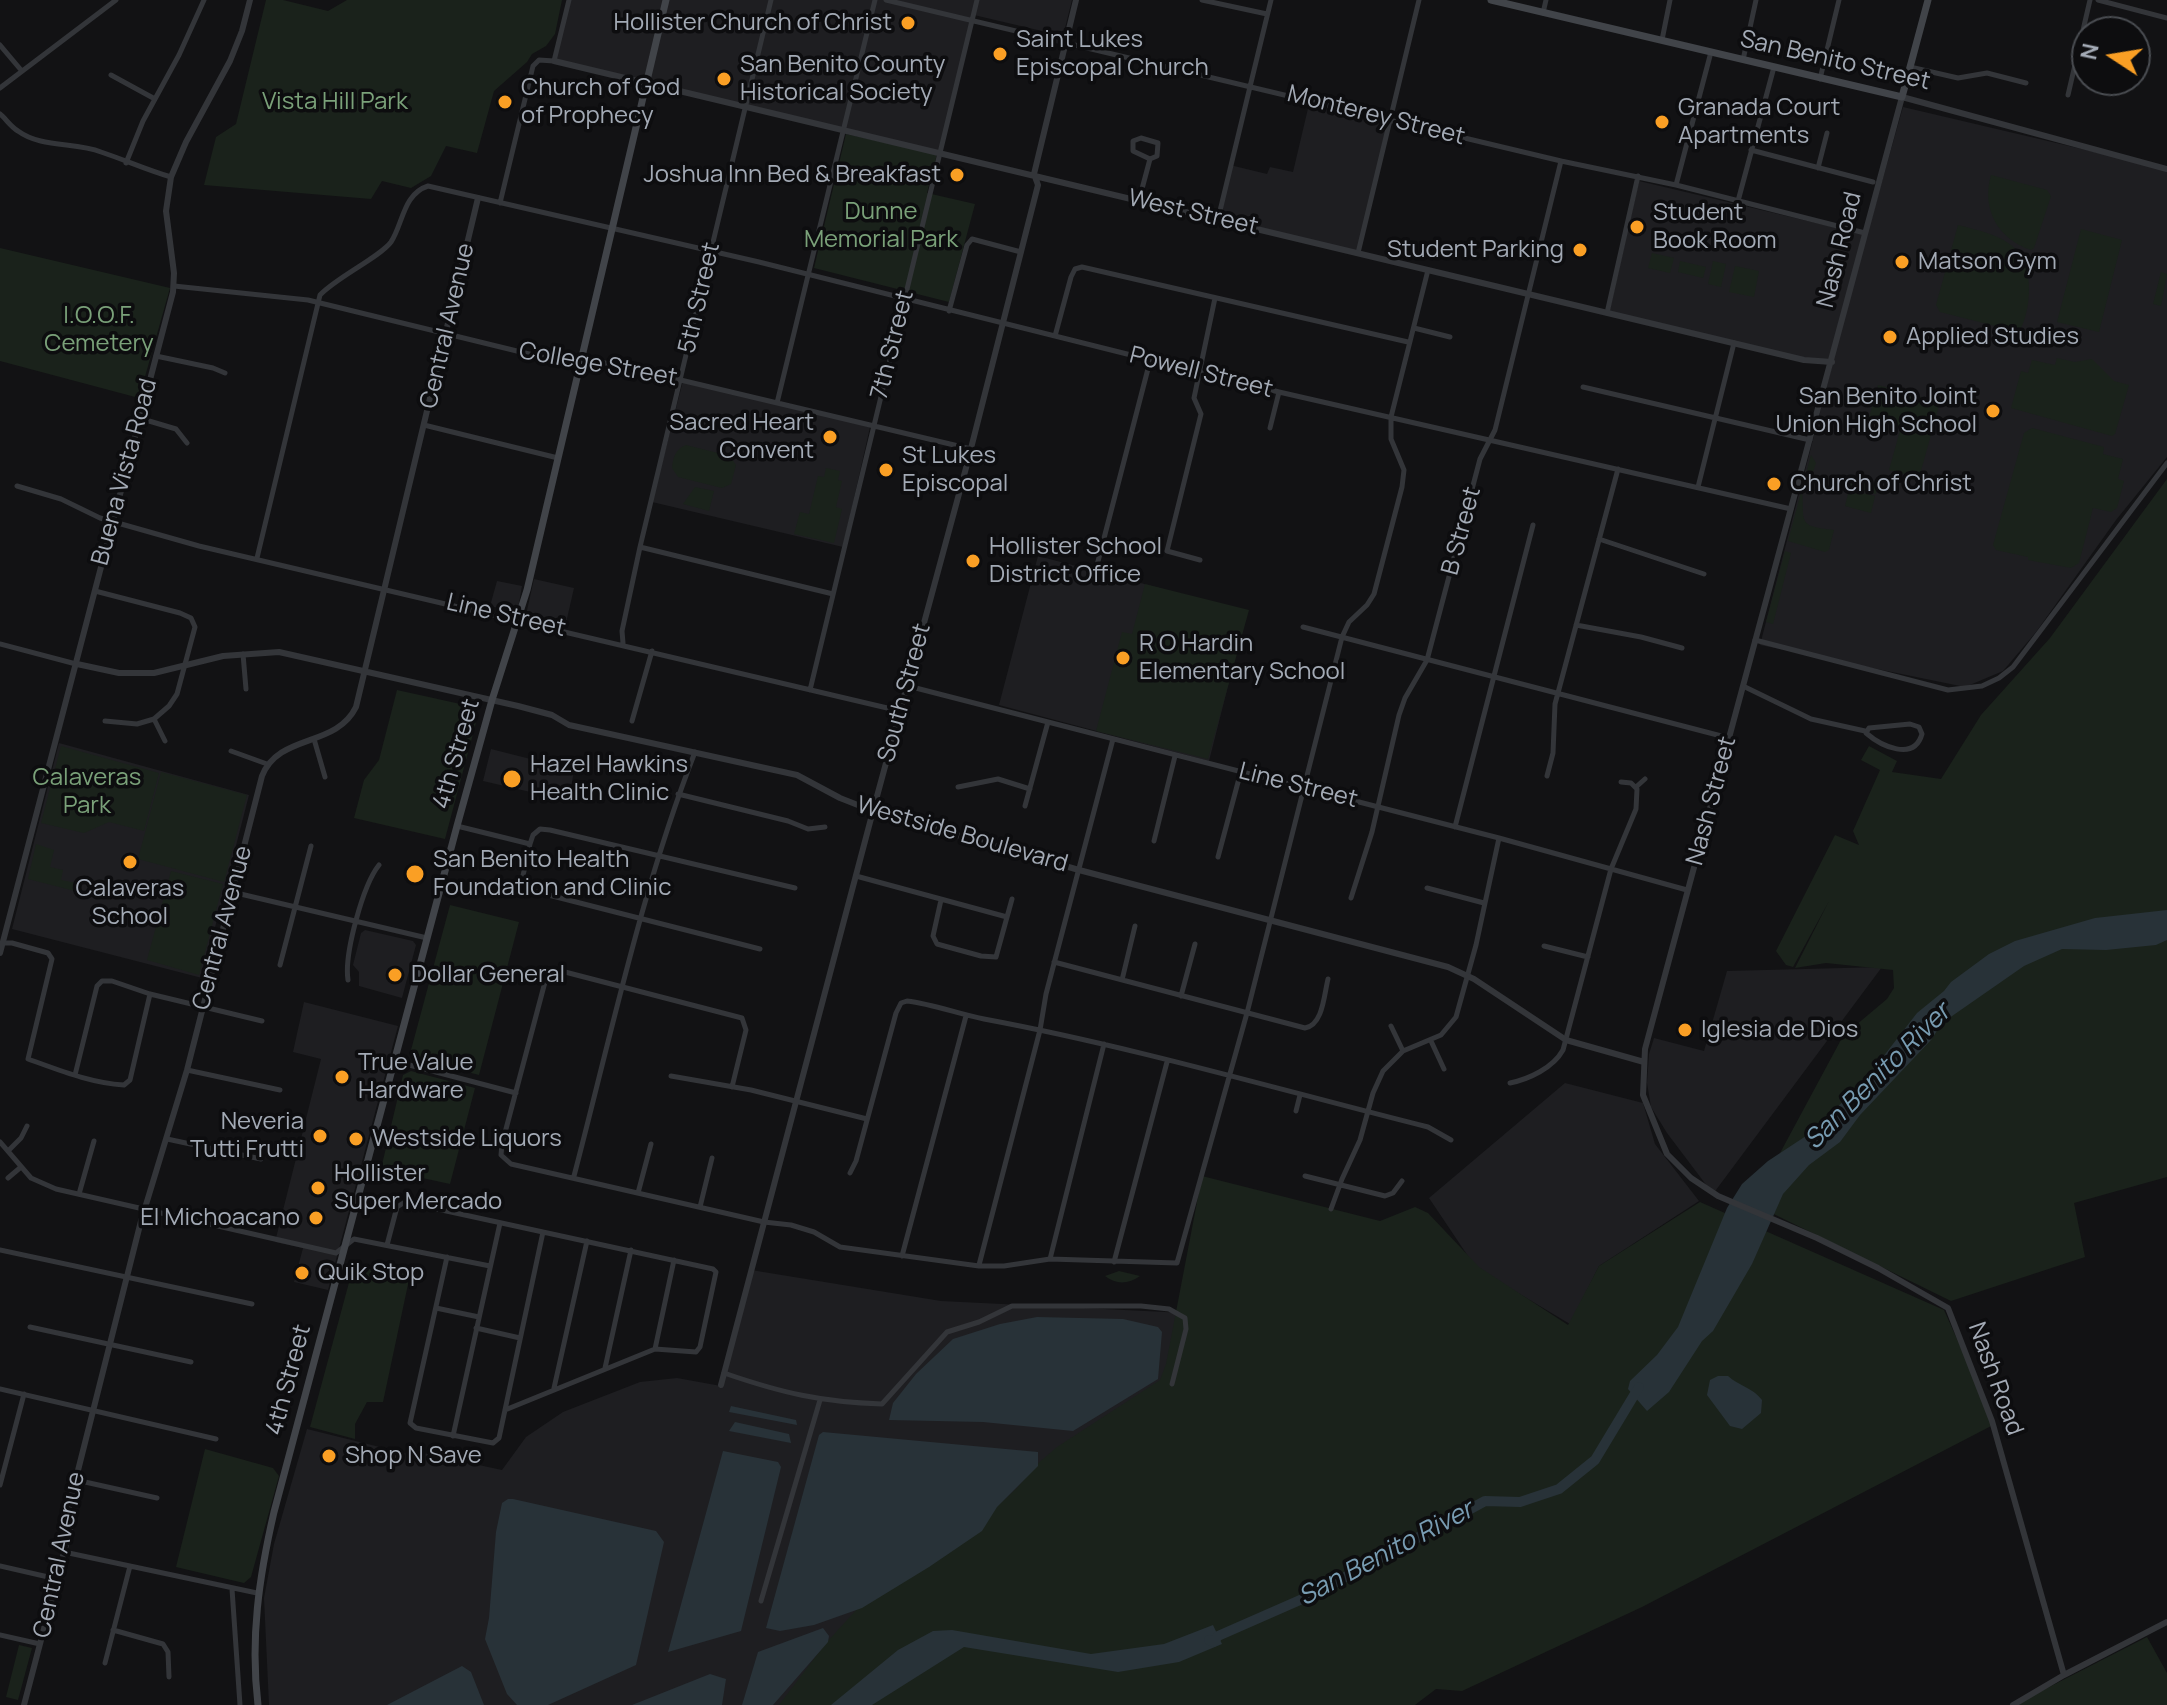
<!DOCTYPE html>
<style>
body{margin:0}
#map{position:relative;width:2167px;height:1705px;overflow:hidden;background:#121214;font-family:Manrope,sans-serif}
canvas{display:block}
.north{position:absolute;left:2071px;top:16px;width:80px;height:80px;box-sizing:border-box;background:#0d0d0f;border:2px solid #494c51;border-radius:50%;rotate:282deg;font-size:22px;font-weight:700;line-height:32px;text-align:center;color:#a3aab5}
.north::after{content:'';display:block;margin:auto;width:28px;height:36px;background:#fa9f24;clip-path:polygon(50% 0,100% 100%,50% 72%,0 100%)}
</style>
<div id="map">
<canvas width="2167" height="1705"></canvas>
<div class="north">N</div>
</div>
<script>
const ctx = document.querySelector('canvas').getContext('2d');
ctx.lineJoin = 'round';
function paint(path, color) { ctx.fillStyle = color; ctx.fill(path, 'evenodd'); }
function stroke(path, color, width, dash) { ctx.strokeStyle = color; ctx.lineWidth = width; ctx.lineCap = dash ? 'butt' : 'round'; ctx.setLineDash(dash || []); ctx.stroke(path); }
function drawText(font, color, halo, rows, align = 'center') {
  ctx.font = font + ' Manrope,sans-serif'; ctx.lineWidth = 7; ctx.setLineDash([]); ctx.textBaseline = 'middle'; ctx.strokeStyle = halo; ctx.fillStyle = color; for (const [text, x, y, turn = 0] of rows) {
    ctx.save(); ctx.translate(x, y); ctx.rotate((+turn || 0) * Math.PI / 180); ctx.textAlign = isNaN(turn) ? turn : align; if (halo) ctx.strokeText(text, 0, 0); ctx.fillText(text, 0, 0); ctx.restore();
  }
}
const built = new Path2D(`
 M 568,0 L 1072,0 L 1063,36 L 974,15 L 941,153 L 554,61 Z
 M 1310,100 L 1390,120 L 1358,253 L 1218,219 L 1230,165 L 1267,174 L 1270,167 L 1293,172 Z
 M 1903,107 L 2167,169 L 2167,457 L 2116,520 L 2036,632 L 2003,671 L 1965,687 L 1760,645 L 1832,366 L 1609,313 L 1639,181 L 1867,235 Z
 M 683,381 L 870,427 L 843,547 L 652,502 Z
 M 1038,556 L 1247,611 L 1209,761 L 999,705 Z
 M 534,579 L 574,588 L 566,623 L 526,615 Z
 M 497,581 L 522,586 L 518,609 L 510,611 L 490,606 Z
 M 59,743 L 249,795 L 202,978 L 12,929 Z
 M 491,749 L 574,770 L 569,801 L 483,781 Z
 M 365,930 L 413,941 L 416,945 L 402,998 L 359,986 L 359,972 L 353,965 L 361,933 Z
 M 1882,967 L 1713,1194 L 1667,1133 L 1651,1107 L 1647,1083 L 1649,1054 L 1654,1038 L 1704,1051 L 1727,971 Z
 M 304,1002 L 398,1026 L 328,1290 L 294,1282 L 303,1248 L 275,1242 L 321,1059 L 293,1052 Z
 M 1565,1083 L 1643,1103 L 1655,1144 L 1699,1201 L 1599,1266 L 1570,1324 L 1476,1268 L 1429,1198 Z
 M 751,1270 L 941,1301 L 1186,1313 L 1175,1376 L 782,1705 L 269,1705 L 264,1598 L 274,1544 L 307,1429 L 404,1453 L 414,1451 L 502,1470 L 526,1437 L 563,1412 L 640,1382 L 677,1378 L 721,1386 Z`);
const green = new Path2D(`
 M 266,0 L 283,0 L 328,11 L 347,0 L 562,0 L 555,34 L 546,46 L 532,54 L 527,62 L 494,91 L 477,153 L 446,146 L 431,176 L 411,188 L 382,181 L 371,199 L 204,185 L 216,137 L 236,124 Z
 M 846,134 L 937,154 L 927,193 L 975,204 L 949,302 L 814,268 Z
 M 1991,175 L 2047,190 L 2051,196 L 2034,248 L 2031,250 C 1998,239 1981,209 1991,175 Z
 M 1958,225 C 1997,235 2030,242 2029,289 C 2029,304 2026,319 2019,332 L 1940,312 L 1936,305 Z
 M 2081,229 L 2122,240 L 2099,332 L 2057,322 Z
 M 0,248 L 170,288 L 139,398 L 0,361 Z
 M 1652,253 L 1674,258 L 1670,273 L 1648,268 Z
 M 1680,261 L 1706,267 L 1703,278 L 1678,272 Z
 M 1713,261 L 1726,264 L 1721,287 L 1708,284 Z
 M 1735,266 L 1759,271 L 1754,297 L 1729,292 Z
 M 2161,272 L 2167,274 L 2161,306 L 2153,304 Z
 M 2057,358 L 2075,362 L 2092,359 L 2114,381 L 2129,385 L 2115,434 L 2112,436 L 2011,408 L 2021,371 L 2028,373 L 2032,360 L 2055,365 Z
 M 1878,385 L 1940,402 L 1919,478 L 1889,470 L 1901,427 L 1869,418 Z
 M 2032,428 L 2104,447 L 2103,454 L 2123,459 L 2118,479 L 2124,481 L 2117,508 L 2111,512 L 2093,508 L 2079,563 L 2071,568 L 2028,560 L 2028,557 L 1996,550 L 1993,545 L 2024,433 Z
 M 686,445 L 730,456 L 736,465 L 731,484 L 722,488 L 678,477 L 672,468 C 673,458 675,449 686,445 Z
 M 1811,455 L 1816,463 L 1810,481 L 1802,490 C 1805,522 1796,526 1834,530 L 1829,550 L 1825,552 L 1788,541 Z
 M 826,468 L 840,471 L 838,480 L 842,481 L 836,507 L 842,509 L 834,543 L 794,534 L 800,512 L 809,514 L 818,476 L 824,477 Z
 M 1858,478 L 1869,480 L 1877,486 L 1876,494 L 1850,487 L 1852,480 Z
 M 2167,479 L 2167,1177 L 2074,1203 L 2085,1257 L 1951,1301 L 1739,1197 L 1772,1168 L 1843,1036 L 1887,999 L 1894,988 L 1893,970 L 1826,963 L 1795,968 L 1829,901 L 1793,967 L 1786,965 L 1776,951 L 1835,835 L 1859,845 L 1853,831 L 1880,770 L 1861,760 L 1869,746 L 1897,761 L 1892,772 L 1941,779 L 1981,715 L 2050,638 Z
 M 695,487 L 714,491 L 709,511 L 683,504 Z
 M 1849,490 L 1875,496 L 1871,513 L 1845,506 Z
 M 1785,551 L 1791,553 L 1773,624 L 1766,622 Z
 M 1145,584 L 1249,610 L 1208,759 L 1096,731 L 1122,632 L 1132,634 Z
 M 397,690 L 474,707 L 478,715 L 445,839 L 354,818 L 364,780 L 379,760 Z
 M 61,746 L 159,773 L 144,831 L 109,822 L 84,833 L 41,823 Z
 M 161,772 L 247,795 L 224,882 L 138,859 Z
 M 36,844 L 54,850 L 50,867 L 63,870 L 61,880 L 76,883 L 75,891 L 28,879 Z
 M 171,871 L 223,884 L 199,975 L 147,960 Z
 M 450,905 L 519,922 L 479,1075 L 415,1058 L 411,1050 Z
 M 411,1071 L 475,1088 L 450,1184 L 381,1169 L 403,1075 Z
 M 1202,1176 L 1380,1221 L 1415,1207 L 1428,1213 L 1479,1267 L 1568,1325 L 1599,1266 L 1700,1202 L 1944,1310 L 1995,1424 L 1642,1607 L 1462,1691 L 1436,1689 L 1415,1705 L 779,1705 L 826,1643 L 858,1608 L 966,1534 L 1016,1489 L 1036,1465 L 1057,1447 L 1160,1380 L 1166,1364 Z
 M 354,1264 L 410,1275 L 383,1402 L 367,1402 L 355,1424 L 355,1439 L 310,1427 Z
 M 1119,1271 L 1140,1276 C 1129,1284 1116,1285 1105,1276 Z
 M 205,1449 L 273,1468 L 279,1476 L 251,1577 L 244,1583 L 176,1567 Z
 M 2147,1637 L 2167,1673 L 2167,1705 L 2014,1705 Z
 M 19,1645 L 32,1648 L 18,1700 L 6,1697 Z`);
const water = new Path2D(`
 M 2167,910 L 2167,940 L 2156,945 L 2106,950 L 2062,949 L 2024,966 L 1942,1023 L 1931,1040 L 1860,1115 L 1840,1142 L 1809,1165 L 1783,1194 L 1752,1264 L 1713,1331 L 1702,1341 L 1669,1392 L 1647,1411 L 1628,1389 L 1630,1381 L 1657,1355 L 1678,1327 L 1727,1208 L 1742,1184 L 1768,1161 L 1806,1136 L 1862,1084 L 1917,1013 L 1944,991 L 1951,982 L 1989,954 L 2015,941 L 2095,918 Z
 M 1037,1317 L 1123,1319 L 1158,1327 L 1162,1332 L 1158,1379 L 1073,1431 L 983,1422 L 889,1420 L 893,1403 L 916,1374 L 953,1339 L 1000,1324 Z
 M 1718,1376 L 1728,1376 C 1739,1386 1753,1388 1762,1400 L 1761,1413 L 1742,1429 L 1730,1426 L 1707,1395 L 1710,1380 Z
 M 731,1406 L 796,1420 L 797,1425 L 729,1412 Z
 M 735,1422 L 789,1434 L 791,1443 L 729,1431 Z
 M 823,1432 L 1038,1452 L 1038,1466 L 997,1507 L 982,1531 L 929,1567 L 862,1608 L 814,1625 L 780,1631 L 766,1628 L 819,1435 Z
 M 723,1451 L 778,1462 L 781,1467 L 741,1631 L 668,1652 Z
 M 508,1499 L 513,1499 L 656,1531 L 664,1542 L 636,1665 L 548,1705 L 517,1705 L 507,1694 L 485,1639 L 489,1618 L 496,1532 L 502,1503 Z
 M 1213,1625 L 1222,1644 L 1179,1662 L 1118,1672 L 964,1647 L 872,1705 L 831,1705 L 898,1650 L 933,1631 L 952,1630 L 1091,1654 L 1164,1644 Z
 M 823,1628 L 829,1636 L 828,1642 L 773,1705 L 742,1705 L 758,1652 Z
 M 462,1666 L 471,1672 L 484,1705 L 387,1705 Z
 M 710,1674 L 726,1679 L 722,1705 L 632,1705 Z`);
const river = new Path2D(`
 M 1209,1640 L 1213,1642 L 1218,1636 L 1316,1593 L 1485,1501 L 1520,1502 L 1559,1489 L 1595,1460 L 1639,1387`);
const minor = new Path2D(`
 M 886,0 L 1561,161 L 1676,185 L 1865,233
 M 1202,0 L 1267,14
 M 2098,0 L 2167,18
 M 1543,13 L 1546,0
 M 1662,40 L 1670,0
 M 0,45 L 21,70
 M 1743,60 L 1756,0
 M 1910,67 L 1958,78 L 1987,73 L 2026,83
 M 111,75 L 155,99
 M 1820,79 L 1839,0
 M 0,88 L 116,0
 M 2068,95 L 2090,0
 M 0,114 C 6,119 11,127 18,131 C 41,148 75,142 101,152 C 125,160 147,170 171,177
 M 1141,138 L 1158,143 L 1157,156 L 1150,159 L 1133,151 L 1133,141 Z
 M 1751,150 L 1873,182
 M 126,163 L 143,121 L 179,55 L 204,0
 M 1818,168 L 1827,133
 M 1676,185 L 1711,52
 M 1139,200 L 1150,159
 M 1738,201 L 1774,67
 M 500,203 L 533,66 L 539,60 L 554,61 L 569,0
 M 1218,219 L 1271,0
 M 1358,253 L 1419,0
 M 174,286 L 308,300 L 566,363 L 595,361 L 630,368 L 971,449
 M 949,311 L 967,245 L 972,239 L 1021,252
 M 1607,313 L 1638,176
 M 1414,328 L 1450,337
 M 1055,336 L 1071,277 L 1075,269 L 1082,267 L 1408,342
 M 156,356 L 213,368 L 225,373
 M 1583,387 L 1810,440
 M 777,403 L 875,0
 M 139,418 L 176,429 L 187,443
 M 424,425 L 558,458
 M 1270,428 L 1279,392
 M 17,486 L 61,499 L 100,518 L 199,546 L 900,711
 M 1698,487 L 1734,343
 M 1599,539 L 1704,574
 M 640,547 L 833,594
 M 257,558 L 320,295 C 337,277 380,257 391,242 C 403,224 403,194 428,186 L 759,262 L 1279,392 L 1791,509
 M 1200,560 L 1167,551 L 1201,414 L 1194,398 L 1215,298
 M 1096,569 L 1150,361
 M 95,591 L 180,613 L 191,618 L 195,627 L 177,694 L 169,706 L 154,719 L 137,724 L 105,721
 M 1576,625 L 1641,637 L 1682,648
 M 1303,627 L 1729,738
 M 1755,640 L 1948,690 L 1982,686 L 1999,678 L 2013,667 L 2167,463
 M 623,643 L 622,631 L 640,547 L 771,0
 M 0,644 L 76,664
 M 243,654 L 246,689
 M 908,686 L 1499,838 L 1687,890
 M 1743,686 L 1811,719 L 1865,731
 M 810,690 L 977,0
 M 154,719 L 165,741
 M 632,721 L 652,651
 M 1910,724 L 1919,727 L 1922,734 C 1914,762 1881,746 1866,733 L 1869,728 Z
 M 314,739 L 325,777
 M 231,751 L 267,764
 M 1547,776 L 1553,753 L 1555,704 L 1618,469
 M 958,787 L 998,779 L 1030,789
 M 1636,787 L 1645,779
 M 678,794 L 788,821 L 808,829 L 825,827
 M 1025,806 L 1048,722
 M 457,826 L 530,844 L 533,835 L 540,829 L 550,830 L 795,888
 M 1455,827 L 1533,525
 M 1154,841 L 1175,756
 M 530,844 L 522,880 L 523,886 L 529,890 L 760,949
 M 1218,857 L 1241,771
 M 856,876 L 1007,917
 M 1427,888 L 1484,903
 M 232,892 L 427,938
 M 1351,898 L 1372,832 L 1399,715 L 1405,698 L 1427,660 L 1480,459 L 1495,430 L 1561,161
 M 941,900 L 933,936 L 937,944 L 981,956 L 996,957 L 1012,899
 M 3,943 L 12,943 L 48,953 L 52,959 L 28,1059 C 59,1070 90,1083 124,1085 L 130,1080 L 150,994
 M 1544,946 L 1588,957
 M 1054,962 L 1305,1028 C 1323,1025 1324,995 1328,979
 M 280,965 L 311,846
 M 348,980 C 344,954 363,885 379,865
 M 1122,980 L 1135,926
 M 1181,996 L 1195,944
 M 1391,1026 L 1403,1051
 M 1431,1041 L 1444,1069
 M 394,1061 L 516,1093
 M 187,1070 L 280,1090
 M 75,1075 L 97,986 L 102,981 L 112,981 L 150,994 L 262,1021
 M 671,1076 L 751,1090 L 867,1119
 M 1510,1083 C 1529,1079 1553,1068 1563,1050 L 1611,869 L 1636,809 L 1637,789 L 1631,783 L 1621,782
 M 732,1087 L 746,1030 L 742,1018 L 565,972 L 553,972 L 545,982 L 502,1144 L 501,1155 L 511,1164 L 764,1222 L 791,1225 L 814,1232 L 840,1247 L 979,1266 L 1004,1266 L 1050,1259 L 1177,1263 L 1247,1013 L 1342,637 L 1349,622 L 1367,605 L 1374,594 L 1402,487 L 1404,470 L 1391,439 L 1391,417 L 1428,270
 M 1296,1111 L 1300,1095
 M 167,1139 L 261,1159
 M 0,1142 L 31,1178 L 56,1189 L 336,1253 L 354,1239 L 490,1266
 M 9,1150 L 21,1138 L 27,1126
 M 850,1173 L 856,1161 L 896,1013 L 901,1003 L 907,1001 C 933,1004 958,1014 984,1019 C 1134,1047 1280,1090 1428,1127 L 1451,1140
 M 574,1176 C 611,1035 642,888 695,752
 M 1305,1176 L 1385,1196 L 1393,1193 L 1402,1181
 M 8,1178 L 21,1167
 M 638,1193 L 651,1144
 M 79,1194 L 94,1141
 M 700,1207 L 712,1158
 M 1331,1209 L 1342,1179 L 1360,1140 L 1373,1093 L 1383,1071 L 1403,1051 L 1441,1035 L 1456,1017 L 1476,945 L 1499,838
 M 387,1245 L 397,1207 L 405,1202 L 713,1269 L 716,1272 L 700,1347 L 696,1352 L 655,1349 L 505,1410
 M 0,1250 L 252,1304
 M 902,1256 L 966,1016
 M 447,1257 L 410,1423 L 416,1428 L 493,1443 L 499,1438 L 543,1232
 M 1050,1259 L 1104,1044
 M 1114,1262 L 1167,1062
 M 979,1265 L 1040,1030 L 1046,994 L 1113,739
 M 436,1308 L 479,1317
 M 30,1327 L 191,1362
 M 476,1328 L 520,1338
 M 655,1349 L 674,1260
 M 605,1368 L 631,1250
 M 724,1373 C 782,1393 821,1402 882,1404 L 947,1332 L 979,1322 L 1012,1306 L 1141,1306 L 1169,1309 L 1185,1318 L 1186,1329 L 1172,1384
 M 554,1388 L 587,1241
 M 0,1389 L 216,1439
 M 453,1436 L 500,1223
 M 76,1480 L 157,1498
 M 0,1485 L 24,1394
 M 64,1552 L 257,1593
 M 0,1566 L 57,1579
 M 232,1589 L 240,1705
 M 761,1601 L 820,1400
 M 113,1630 L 163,1644 L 168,1652 L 169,1677
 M 0,1635 L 40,1644
 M 105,1663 L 130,1566`);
const tertiary = new Path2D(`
 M 554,61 L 1804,360 L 1832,362
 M 77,664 L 119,673 L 154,673 L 223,656 L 279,652 L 518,706 L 552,715 L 569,725 L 797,775 L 840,798 L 873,811 L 1079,870 L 1448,967 L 1474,979 L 1566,1040 L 1644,1062
 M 0,953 L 173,292 L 174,273 L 166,211 L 171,177 L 186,142 L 230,61 L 242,31 L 250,0
 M 721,1385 L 873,811 L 966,468 L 1038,185 L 1034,174 L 1076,0
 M 2064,1675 L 1992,1421 L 1948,1308 L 1878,1268 L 1817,1238 L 1718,1196 L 1691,1178 L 1667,1154 L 1643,1095 L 1645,1049 L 1902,97 L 2167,169
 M 24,1705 L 68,1537 L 71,1524 L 68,1510 L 141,1221 L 187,1070 L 262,776 C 279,733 336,748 356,707 L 478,198
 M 2013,1705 L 2064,1675 L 2167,1622`);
const secondary = new Path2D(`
 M 1491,0 L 1902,97 L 1928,0
 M 258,1705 C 250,1639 259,1577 274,1512 L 457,826 L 492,700 L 527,590 L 666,0`);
const markers = [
 [908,23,8,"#fa9f24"],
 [1000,54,8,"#fa9f24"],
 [724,79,8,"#fa9f24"],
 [505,102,8,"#fa9f24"],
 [1662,122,8,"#fa9f24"],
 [957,175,8,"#fa9f24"],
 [1637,227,8,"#fa9f24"],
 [1580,250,8,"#fa9f24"],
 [1902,262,8,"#fa9f24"],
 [1890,337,8,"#fa9f24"],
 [1993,411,8,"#fa9f24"],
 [830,437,8,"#fa9f24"],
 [886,470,8,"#fa9f24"],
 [1774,484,8,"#fa9f24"],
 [973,561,8,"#fa9f24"],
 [1123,658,8,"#fa9f24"],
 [512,779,10,"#fa9f24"],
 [130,862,8,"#fa9f24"],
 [415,874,10,"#fa9f24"],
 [395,975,8,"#fa9f24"],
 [1685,1030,8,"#fa9f24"],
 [342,1077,8,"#fa9f24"],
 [320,1136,8,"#fa9f24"],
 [356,1139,8,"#fa9f24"],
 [318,1188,8,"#fa9f24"],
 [316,1218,8,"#fa9f24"],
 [302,1273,8,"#fa9f24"],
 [329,1456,8,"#fa9f24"]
];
const poiNames = [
 ["Hollister Church of Christ",892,23,"right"],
 ["Saint Lukes",1016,40],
 ["Episcopal Church",1016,68],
 ["San Benito County",740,65],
 ["Historical Society",740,93],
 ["Church of God",521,88],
 ["of Prophecy",521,116],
 ["Granada Court",1678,108],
 ["Apartments",1678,136],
 ["Joshua Inn Bed & Breakfast",941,175,"right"],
 ["Student",1653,213],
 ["Book Room",1653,241],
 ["Student Parking",1564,250,"right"],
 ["Matson Gym",1918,262],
 ["Applied Studies",1906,337],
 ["San Benito Joint",1977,397,"right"],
 ["Union High School",1977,425,"right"],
 ["Sacred Heart",814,423,"right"],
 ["Convent",814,451,"right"],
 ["St Lukes",902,456],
 ["Episcopal",902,484],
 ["Church of Christ",1790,484],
 ["Hollister School",989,547],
 ["District Office",989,575],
 ["R O Hardin",1139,644],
 ["Elementary School",1139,672],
 ["Hazel Hawkins",530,765],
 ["Health Clinic",530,793],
 ["San Benito Health",433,860],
 ["Foundation and Clinic",433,888],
 ["Calaveras",130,889,"center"],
 ["School",130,917,"center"],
 ["Dollar General",411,975],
 ["Iglesia de Dios",1701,1030],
 ["True Value",358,1063],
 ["Hardware",358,1091],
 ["Neveria",304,1122,"right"],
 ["Tutti Frutti",304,1150,"right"],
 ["Westside Liquors",372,1139],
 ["Hollister",334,1174],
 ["Super Mercado",334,1202],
 ["El Michoacano",300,1218,"right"],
 ["Quik Stop",318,1273],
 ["Shop N Save",345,1456]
];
const streetNames = [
 ["San Benito Street",1835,61,13],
 ["Monterey Street",1376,116,14],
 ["West Street",1193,213,13],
 ["Nash Road",1840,250,-76],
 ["5th Street",700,298,-77],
 ["Central Avenue",448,326,-77],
 ["7th Street",893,345,-76],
 ["College Street",598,365,10],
 ["Powell Street",1201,373,14],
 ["Buena Vista Road",125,472,-75],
 ["B Street",1462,531,-75],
 ["Line Street",506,616,13],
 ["South Street",905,693,-75],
 ["4th Street",457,754,-74],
 ["Line Street",1298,786,14],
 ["Nash Street",1712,801,-75],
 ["Westside Boulevard",962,835,16],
 ["Central Avenue",223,928,-75],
 ["Nash Road",1995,1379,70],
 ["4th Street",289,1380,-75],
 ["Central Avenue",60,1555,-78]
];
const parkNames = [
 ["Vista Hill Park",335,102],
 ["Dunne",881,212],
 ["Memorial Park",881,240],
 ["I.O.O.F.",99,316],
 ["Cemetery",99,344],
 ["Calaveras",87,778],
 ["Park",87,806]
];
const waterNames = [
 ["San Benito River",1878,1077,-45],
 ["San Benito River",1386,1554,-28]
];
paint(built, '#1e1e21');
paint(green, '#1a221b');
paint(water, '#283238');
stroke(river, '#283238', 10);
stroke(minor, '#333539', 5);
stroke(tertiary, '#333539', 6);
stroke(secondary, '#414449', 7);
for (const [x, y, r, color] of markers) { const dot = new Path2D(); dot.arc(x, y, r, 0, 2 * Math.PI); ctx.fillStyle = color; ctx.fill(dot); stroke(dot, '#0d0d0f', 3); }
drawText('24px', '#a3aab5', '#0d0d0f', poiNames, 'left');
drawText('24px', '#a3aab5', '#0d0d0f', streetNames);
drawText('24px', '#7aa179', '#0d0d0f', parkNames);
drawText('italic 26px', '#789cb2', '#0d0d0f', waterNames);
</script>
